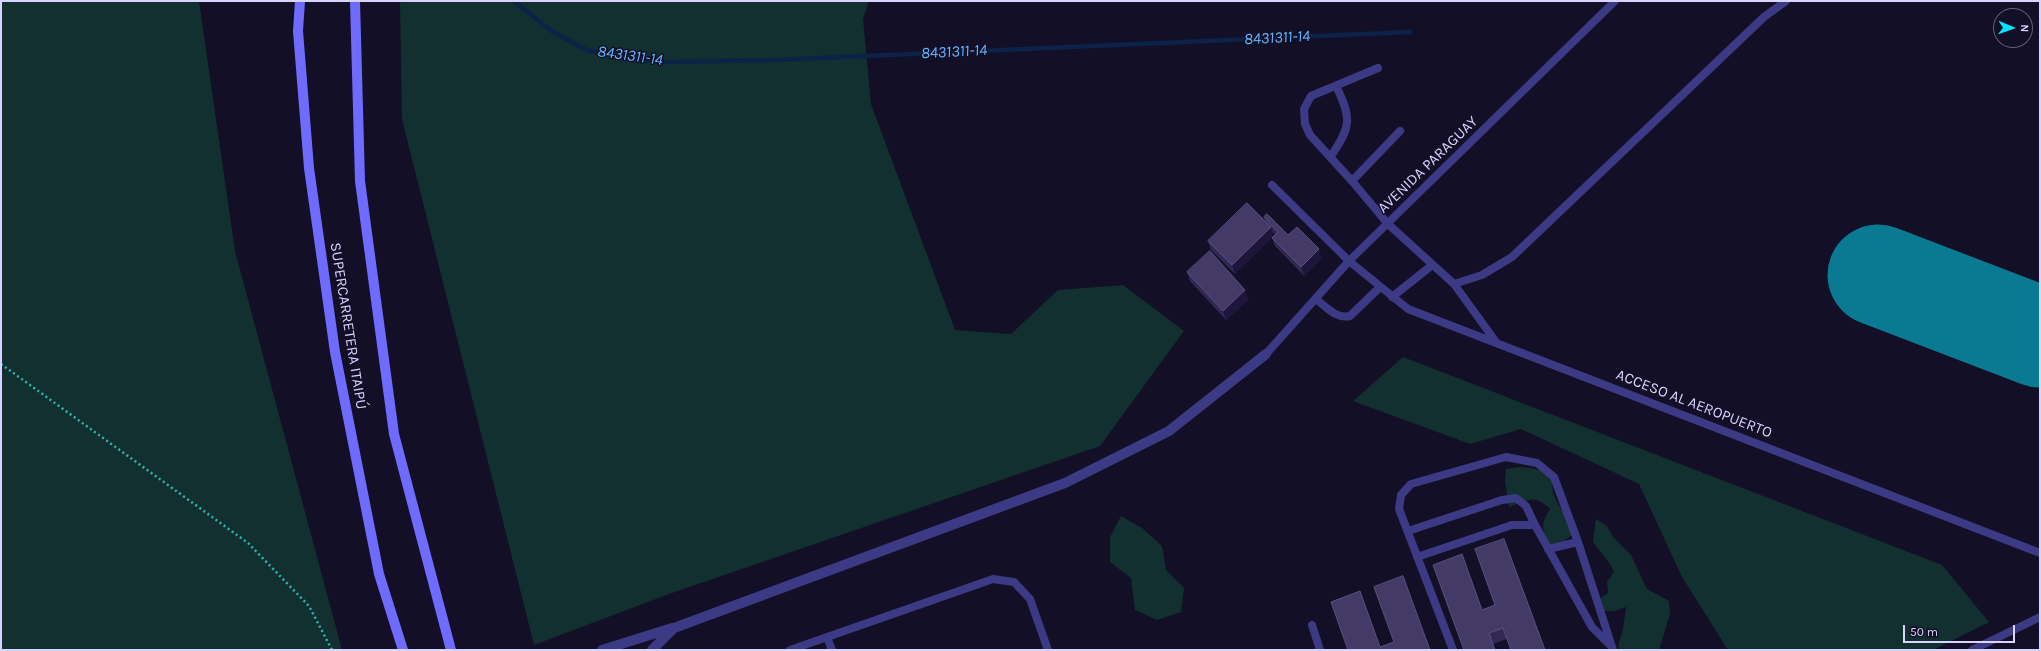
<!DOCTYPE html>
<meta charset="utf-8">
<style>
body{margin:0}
#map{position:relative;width:2041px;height:651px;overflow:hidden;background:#130f26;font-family:Karla,sans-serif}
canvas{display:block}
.frame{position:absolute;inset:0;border:2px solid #d9d4ff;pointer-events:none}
.north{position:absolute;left:1993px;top:8px;width:40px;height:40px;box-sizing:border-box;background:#130f26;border:1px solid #625e7d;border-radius:50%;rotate:92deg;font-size:11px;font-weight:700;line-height:16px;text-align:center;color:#d9d4ff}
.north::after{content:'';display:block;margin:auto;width:14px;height:18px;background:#00e5ff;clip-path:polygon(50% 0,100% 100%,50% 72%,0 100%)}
.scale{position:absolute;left:1903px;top:625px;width:112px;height:18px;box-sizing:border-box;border:2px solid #d9d4ff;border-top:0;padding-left:5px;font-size:12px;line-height:14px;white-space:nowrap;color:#d9d4ff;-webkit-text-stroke:3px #130f26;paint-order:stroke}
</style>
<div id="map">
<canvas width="2041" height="651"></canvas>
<div class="frame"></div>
<div class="north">N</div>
<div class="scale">50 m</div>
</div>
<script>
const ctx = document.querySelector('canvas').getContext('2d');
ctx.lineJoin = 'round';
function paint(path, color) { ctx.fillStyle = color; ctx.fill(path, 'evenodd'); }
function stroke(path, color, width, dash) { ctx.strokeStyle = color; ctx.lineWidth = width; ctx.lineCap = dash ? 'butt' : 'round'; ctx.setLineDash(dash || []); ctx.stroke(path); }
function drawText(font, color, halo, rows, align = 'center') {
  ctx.font = font + ' Karla,sans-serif'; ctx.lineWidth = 3; ctx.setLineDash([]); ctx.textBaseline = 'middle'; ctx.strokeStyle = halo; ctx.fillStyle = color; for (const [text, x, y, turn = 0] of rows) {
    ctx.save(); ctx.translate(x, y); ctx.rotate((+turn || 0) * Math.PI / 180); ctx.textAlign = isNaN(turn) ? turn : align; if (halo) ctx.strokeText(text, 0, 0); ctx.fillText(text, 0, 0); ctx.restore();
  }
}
const green = new Path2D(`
 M 1,1 L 199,1 L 235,251 L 342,650 L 1,650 Z
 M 400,1 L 869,1 L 863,19 L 871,104 L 955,330 L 1011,334 L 1058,290 L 1123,285 L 1184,331 L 1100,446 L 669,594 L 534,645 L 402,119 Z
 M 1403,357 L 1942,565 L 1989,622 L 1933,650 L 1728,650 L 1682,577 L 1639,484 L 1521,429 L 1470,444 L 1353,401 Z
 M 1519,467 L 1531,468 L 1543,471 L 1552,481 L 1553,493 L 1558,504 L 1571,524 L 1571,536 L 1561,543 L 1549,544 C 1541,530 1541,522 1550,509 C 1533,493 1529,501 1509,507 L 1505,481 L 1506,469 Z
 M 1121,516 L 1142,528 L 1162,546 L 1166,570 L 1184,588 L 1181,612 L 1157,620 L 1135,610 L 1131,578 L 1110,562 L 1110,537 Z
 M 1596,519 L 1607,526 L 1613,537 L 1631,555 L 1647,589 L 1669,601 L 1670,614 L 1659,650 L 1620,650 L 1618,646 L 1623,629 L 1626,607 L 1615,611 L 1602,611 L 1598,600 L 1608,593 L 1607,582 L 1614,572 C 1609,560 1601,553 1593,542 Z`);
const stream = new Path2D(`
 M 514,1 L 553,32 L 587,50 L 626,59 L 667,62 L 775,60 L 1410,32`);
const runway = new Path2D(`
 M 1878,275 L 2040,337`);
const path = new Path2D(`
 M 1,364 L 248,543 L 309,606 L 332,650`);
const lane = new Path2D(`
 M 1400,131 L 1352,181 L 1388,224 L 1454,284 L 1496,342
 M 1331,156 C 1351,127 1352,118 1336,86
 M 1352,181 L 1310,135 L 1305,124 L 1304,109 L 1311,96 L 1378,68
 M 1272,185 L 1349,261 L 1408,309 L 2040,553
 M 1454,284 L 1482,275 L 1512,257 L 1764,17 L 1786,1
 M 1392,297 L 1431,266
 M 1316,299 C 1326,307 1336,319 1350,316 L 1380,287
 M 1266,354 L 1349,261 L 1615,1
 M 1408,531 L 1502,500 L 1516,498 L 1526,506 L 1535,525
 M 1548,549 L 1578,542
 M 1417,557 L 1512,525 L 1535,525 L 1592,627 L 1610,645
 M 1312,625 L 1320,650
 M 827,637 L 832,650
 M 790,650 L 993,579 L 1014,582 L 1030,599 L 1048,650
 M 1453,650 L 1399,509 L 1401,495 L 1411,484 L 1506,457 L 1537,463 L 1554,477 L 1578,542 L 1613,650
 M 1972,650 L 2040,617`);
const street = new Path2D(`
 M 602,650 L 672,628
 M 652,650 L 674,628 L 1065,483 L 1169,431 L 1266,354`);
const secondary = new Path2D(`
 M 300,1 L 298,31 L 309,168 L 335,352 L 379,574 L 403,650
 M 355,1 L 360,181 L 394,434 L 451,650`);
const wall = new Path2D(`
 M 1264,217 L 1288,235 L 1322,258 L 1304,276 L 1275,246 L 1272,238 L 1275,234 L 1272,232 L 1235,274 L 1211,250 L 1208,241 L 1265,221 Z
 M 1187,272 L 1249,299 L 1226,320 L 1190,281 Z
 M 1495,605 L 1507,639 L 1493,644 L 1464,650 L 1482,610 Z`);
const shadedWall = new Path2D(`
 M 1271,227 L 1274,236 L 1235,274 L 1232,265 Z
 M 1319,249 L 1322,258 L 1304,276 L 1301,267 Z
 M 1245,290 L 1249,299 L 1226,320 L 1223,311 Z`);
const building = new Path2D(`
 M 1247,203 L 1271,227 L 1232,265 L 1208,241 Z
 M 1267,214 L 1288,235 L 1297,227 L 1319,249 L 1301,267 L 1272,238 L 1278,232 L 1264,217 Z
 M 1210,251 L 1245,290 L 1223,311 L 1187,272 Z
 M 1504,539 L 1545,650 L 1511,650 L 1503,628 L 1489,633 L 1495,650 L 1464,650 L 1433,565 L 1462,554 L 1482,610 L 1495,605 L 1475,549 Z
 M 1403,576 L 1430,650 L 1348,650 L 1331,602 L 1360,591 L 1380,647 L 1394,642 L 1374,587 Z`);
const streetNames = [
 ["AVENIDA PARAGUAY",1428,165,-44],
 ["SUPERCARRETERA ITAIPÚ",348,326,81],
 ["ACCESO AL AEROPUERTO",1694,404,21]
];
const waterNames = [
 ["8431311-14",1277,38,-3],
 ["8431311-14",954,52,-3],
 ["8431311-14",630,56,8]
];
paint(green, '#12302f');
stroke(stream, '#0c2248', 4.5);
stroke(runway, '#0a7a92', 101);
stroke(path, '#2fb8b0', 2.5, [2, 3]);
stroke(lane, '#3d3a85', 8);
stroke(street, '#3d3a85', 10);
stroke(secondary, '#6f6bff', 10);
paint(wall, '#312854');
paint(shadedWall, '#1d163a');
paint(building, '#433a66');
stroke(building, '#5a527e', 1);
drawText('15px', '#d9d4ff', '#130f26', streetNames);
drawText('italic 16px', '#62b6ff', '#130f26', waterNames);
</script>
